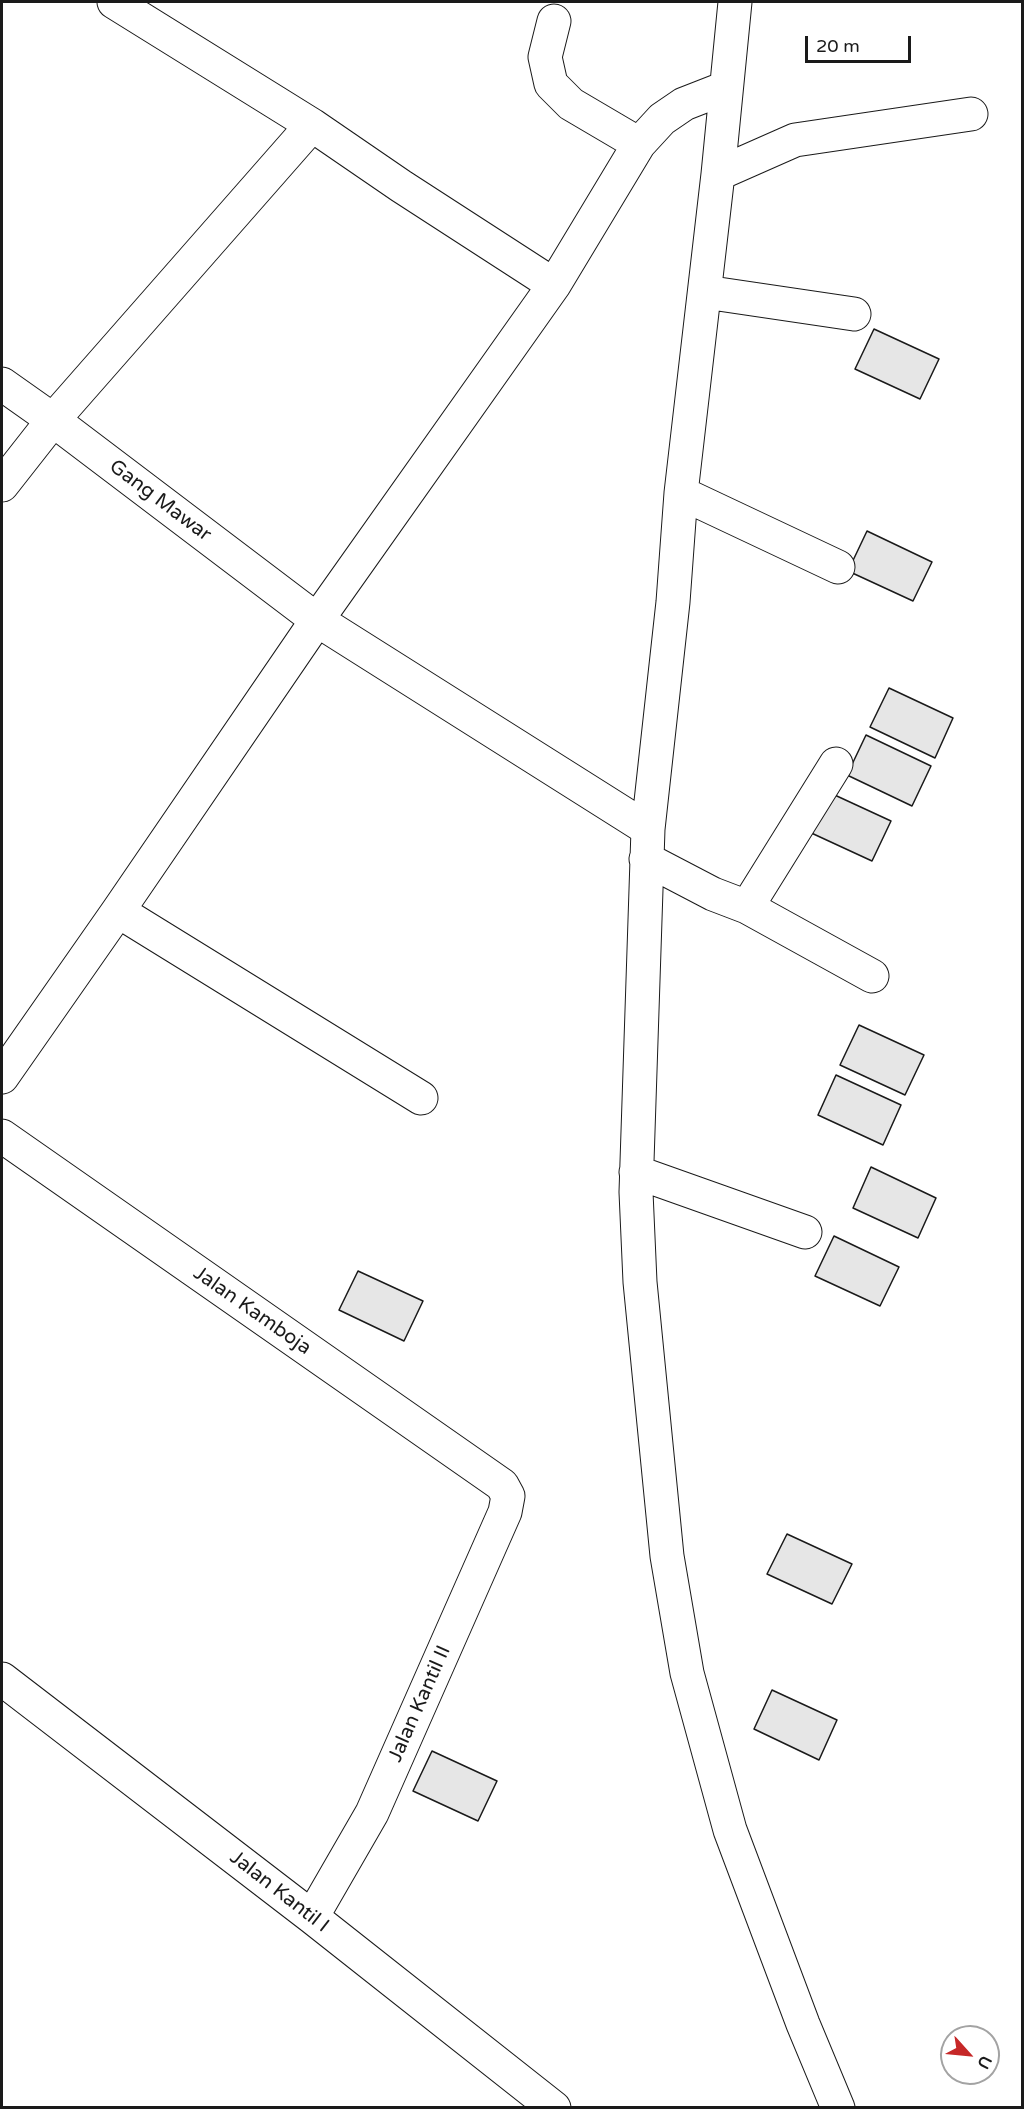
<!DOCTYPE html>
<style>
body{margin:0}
#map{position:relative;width:1024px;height:2109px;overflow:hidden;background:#fff;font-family:"Varela Round",sans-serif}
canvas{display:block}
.frame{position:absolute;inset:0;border:3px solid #1a1a1a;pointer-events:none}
.north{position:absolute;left:940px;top:2025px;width:60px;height:60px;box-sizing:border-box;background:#fff;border:2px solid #a3a3a3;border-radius:50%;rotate:117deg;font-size:16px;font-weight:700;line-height:24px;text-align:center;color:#1a1a1a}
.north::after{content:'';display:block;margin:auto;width:21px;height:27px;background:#c62828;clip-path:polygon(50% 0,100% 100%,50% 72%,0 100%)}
.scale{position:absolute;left:805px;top:36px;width:106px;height:27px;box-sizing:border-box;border:3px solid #1a1a1a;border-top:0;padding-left:8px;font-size:18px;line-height:21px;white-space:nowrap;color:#1a1a1a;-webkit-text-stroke:4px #fff;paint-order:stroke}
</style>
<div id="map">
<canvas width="1024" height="2109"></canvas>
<div class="frame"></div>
<div class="north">U</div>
<div class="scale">20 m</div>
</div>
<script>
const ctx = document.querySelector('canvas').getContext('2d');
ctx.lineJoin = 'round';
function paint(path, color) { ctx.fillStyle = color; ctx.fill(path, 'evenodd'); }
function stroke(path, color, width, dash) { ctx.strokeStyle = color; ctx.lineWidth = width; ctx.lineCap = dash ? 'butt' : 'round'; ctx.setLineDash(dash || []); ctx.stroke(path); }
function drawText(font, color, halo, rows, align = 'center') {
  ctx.font = font + ' "Varela Round",sans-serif'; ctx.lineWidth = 4.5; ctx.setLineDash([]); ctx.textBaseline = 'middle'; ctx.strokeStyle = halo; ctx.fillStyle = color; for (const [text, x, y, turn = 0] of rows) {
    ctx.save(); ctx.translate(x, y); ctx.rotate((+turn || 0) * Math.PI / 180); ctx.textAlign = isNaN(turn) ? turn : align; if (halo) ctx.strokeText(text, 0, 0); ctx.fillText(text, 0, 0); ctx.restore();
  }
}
const building = new Path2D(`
 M 874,329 L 939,359 L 920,399 L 855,369 Z
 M 867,531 L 932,562 L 913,601 L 848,571 Z
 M 889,688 L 953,718 L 935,758 L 870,727 Z
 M 866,735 L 931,766 L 912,806 L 847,775 Z
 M 826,791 L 891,821 L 872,861 L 807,831 Z
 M 859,1025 L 924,1055 L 905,1095 L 840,1065 Z
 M 836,1075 L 901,1105 L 883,1145 L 818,1115 Z
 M 871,1167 L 936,1198 L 918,1238 L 853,1208 Z
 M 834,1236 L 899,1267 L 880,1306 L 815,1276 Z
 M 358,1271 L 423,1301 L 404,1341 L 339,1310 Z
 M 787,1534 L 852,1564 L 832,1604 L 767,1574 Z
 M 772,1690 L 837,1720 L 819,1760 L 754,1729 Z
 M 432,1751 L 497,1781 L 478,1821 L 413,1791 Z`);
const minor = new Path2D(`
 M 114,2 L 312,125 L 401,186 L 554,285
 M 735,2 L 718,174 L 681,493 L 673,602 L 648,829 L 636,1192 L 640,1282 L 667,1556 L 687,1673 L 730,1830 L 803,2024 L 838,2108
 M 554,21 L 545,57 L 551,84 L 571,104 L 639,144
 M 718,174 L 795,140 L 971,114
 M 705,292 L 854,314
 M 2,384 L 53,420 L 317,620 L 648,829
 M 2,485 L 53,420 L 312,125
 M 681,493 L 838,567
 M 646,859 L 713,894 L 747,907 L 872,976
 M 747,907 L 836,764
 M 118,911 L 421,1098
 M 2,1077 L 118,911 L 317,620 L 554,285 L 639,144 L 662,119 L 684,104 L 725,88
 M 2,1136 L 502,1485 L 508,1496 L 505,1512 L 372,1813 L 312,1917
 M 636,1172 L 805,1232
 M 2,1679 L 312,1917 L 554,2108`);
const streetNames = [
 ["Gang Mawar",160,501,37],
 ["Jalan Kamboja",252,1311,35],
 ["Jalan Kantil II",420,1704,-66],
 ["Jalan Kantil I",279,1892,38]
];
paint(building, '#e6e6e6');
stroke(building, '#1a1a1a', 1.5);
stroke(minor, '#1a1a1a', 35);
stroke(minor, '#fff', 33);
drawText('20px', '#1a1a1a', '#fff', streetNames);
</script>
